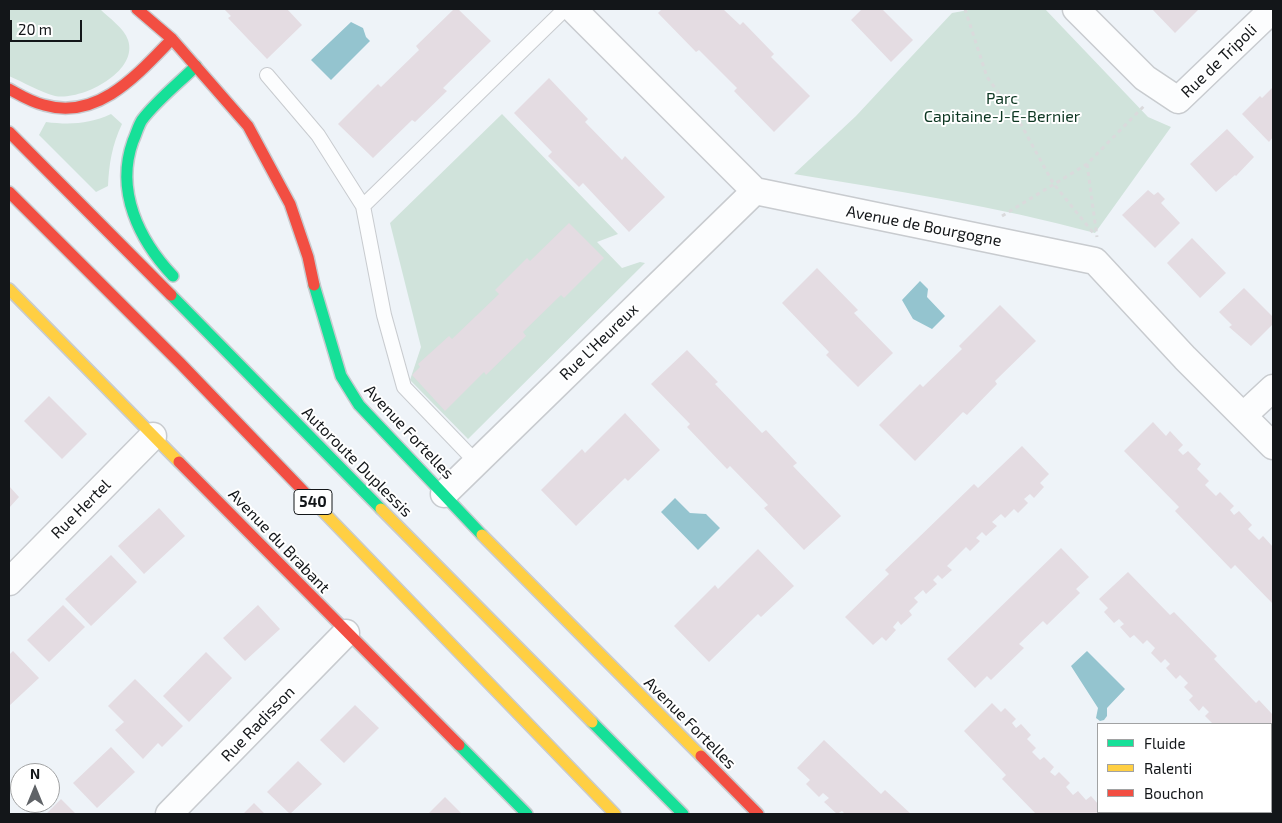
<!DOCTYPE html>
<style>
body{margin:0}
#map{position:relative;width:1282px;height:823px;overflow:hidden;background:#eef3f8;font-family:"Exo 2",sans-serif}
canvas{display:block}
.frame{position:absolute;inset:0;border:10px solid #131619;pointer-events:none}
.legend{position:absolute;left:1097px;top:723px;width:175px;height:90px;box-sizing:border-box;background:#fff;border:1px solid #a1a2a3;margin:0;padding:6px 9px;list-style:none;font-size:15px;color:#131619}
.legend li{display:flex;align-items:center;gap:10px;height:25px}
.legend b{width:25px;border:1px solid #a1a2a3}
.north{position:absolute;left:10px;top:763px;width:50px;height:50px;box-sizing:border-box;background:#fff;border:1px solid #a1a2a3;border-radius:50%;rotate:0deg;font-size:14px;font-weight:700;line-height:20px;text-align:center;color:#131619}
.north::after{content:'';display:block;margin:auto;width:18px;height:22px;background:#606367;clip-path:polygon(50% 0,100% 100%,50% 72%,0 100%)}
.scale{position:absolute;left:10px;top:20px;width:72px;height:22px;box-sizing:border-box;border:2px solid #131619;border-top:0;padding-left:6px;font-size:15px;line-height:18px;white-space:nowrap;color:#131619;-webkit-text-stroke:4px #fff;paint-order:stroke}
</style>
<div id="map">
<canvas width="1282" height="823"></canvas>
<div class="frame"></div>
<ul class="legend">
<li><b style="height:6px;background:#16e098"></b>Fluide</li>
<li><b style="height:6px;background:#ffcf43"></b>Ralenti</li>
<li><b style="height:6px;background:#f24e42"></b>Bouchon</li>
</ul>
<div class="north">N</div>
<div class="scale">20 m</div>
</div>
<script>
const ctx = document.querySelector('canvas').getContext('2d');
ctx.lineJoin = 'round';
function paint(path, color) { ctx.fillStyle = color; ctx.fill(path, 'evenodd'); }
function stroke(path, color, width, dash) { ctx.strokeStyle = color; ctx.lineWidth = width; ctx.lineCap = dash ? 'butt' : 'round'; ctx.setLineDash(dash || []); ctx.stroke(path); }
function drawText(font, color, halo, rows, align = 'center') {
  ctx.font = font + ' "Exo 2",sans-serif'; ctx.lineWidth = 4; ctx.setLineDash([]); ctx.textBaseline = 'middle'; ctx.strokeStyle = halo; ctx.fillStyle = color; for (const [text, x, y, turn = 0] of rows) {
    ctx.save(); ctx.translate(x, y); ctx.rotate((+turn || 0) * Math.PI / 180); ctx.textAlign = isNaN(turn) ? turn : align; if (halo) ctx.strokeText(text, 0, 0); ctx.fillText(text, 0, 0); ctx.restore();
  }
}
const green = new Path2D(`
 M 9,9 L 100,9 C 109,18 124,28 128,40 C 139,72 81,101 55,96 C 40,92 23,82 9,76 Z
 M 974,9 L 1045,9 L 1148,117 L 1171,127 L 1095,233 C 996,206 896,191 794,174 L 856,116 L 952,13 Z
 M 111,114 L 122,124 C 112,145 109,164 108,186 L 96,192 L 39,135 L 46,122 C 70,125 89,124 111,114 Z
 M 502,114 L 618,234 L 597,242 L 622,268 L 640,262 L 645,263 L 468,439 L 410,380 L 421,347 L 390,223 Z`);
const water = new Path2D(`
 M 351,22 L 363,28 L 366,37 L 370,41 L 331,80 L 311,60 Z
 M 920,281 L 928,289 L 927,297 L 945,316 L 932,329 L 913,319 L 902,300 Z
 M 675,498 L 690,513 L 706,514 L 720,528 L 698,550 L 661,512 Z
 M 1087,651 L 1125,689 L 1107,708 L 1107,716 L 1104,720 L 1100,721 L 1096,718 L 1098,708 L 1071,666 Z`);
const building = new Path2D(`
 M 224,9 L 287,9 L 302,25 L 267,59 L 228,18 L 231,16 Z
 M 454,9 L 458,9 L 491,41 L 443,88 L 447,91 L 415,122 L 412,120 L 373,158 L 338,124 L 378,84 L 381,87 L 419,50 L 416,46 Z
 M 662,9 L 723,9 L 740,25 L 743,22 L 774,54 L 771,57 L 810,96 L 774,132 L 734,91 L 737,88 L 699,50 L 696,52 L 658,13 Z
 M 862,9 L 882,9 L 913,40 L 891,62 L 851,20 Z
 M 1152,9 L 1199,9 L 1175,33 Z
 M 549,78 L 588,119 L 585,122 L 622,160 L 625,156 L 665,197 L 629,232 L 583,183 L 579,187 L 548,156 L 552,152 L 514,113 Z
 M 1273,87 L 1273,137 L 1269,142 L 1242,114 L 1260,96 L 1262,98 Z
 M 1227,129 L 1254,157 L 1236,176 L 1235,175 L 1216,192 L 1190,164 Z
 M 1148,190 L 1154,195 L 1158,192 L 1165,199 L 1161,203 L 1180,223 L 1155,248 L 1122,215 Z
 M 569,223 L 604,258 L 564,298 L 561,295 L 523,332 L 526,336 L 486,375 L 484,372 L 445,411 L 412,375 L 420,367 L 418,364 L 449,336 L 452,339 L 499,294 L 495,290 L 527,258 L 530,261 Z
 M 1192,238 L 1226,273 L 1200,298 L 1167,263 Z
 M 817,268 L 858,310 L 854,313 L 893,353 L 858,387 L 826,355 L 829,352 L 782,303 Z
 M 1244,288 L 1273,317 L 1273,324 L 1251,346 L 1229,327 L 1232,325 L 1219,312 Z
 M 1000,305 L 1036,341 L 995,381 L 997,384 L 967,415 L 963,412 L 915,461 L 879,425 L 920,384 L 923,387 L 962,349 L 959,346 Z
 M 687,350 L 718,382 L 715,384 L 762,433 L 766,430 L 797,463 L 793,466 L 841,516 L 804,550 L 764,508 L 768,505 L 730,466 L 727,469 L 687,427 L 690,424 L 651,384 Z
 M 49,396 L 87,434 L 62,459 L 24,421 Z
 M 625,413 L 660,450 L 628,481 L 625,478 L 576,526 L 541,490 L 582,449 L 585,453 Z
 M 1153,422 L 1166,436 L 1170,431 L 1183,445 L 1178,450 L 1183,455 L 1188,451 L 1201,464 L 1197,469 L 1209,481 L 1205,485 L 1216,496 L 1220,492 L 1234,506 L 1230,510 L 1234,515 L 1239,511 L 1252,525 L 1248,529 L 1259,540 L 1263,536 L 1273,547 L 1273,604 L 1235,565 L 1231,569 L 1175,511 L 1179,507 L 1124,451 Z
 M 1022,446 L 1049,474 L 1040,483 L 1044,487 L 1034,498 L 1030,494 L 1024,499 L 1028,503 L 1018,513 L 1014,509 L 1005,518 L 1001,514 L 992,522 L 997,526 L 986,536 L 982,532 L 976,538 L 980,541 L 970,551 L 966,547 L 947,566 L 952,570 L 942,579 L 938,575 L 933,580 L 937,584 L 926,594 L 923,590 L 914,598 L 918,602 L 909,611 L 912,615 L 901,625 L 898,621 L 893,627 L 896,630 L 886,641 L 882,637 L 873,645 L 845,617 L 889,574 L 885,570 L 974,484 L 978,488 Z
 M 9,486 L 19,497 L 9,508 Z
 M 159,508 L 185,536 L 144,574 L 118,546 Z
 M 1061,548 L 1089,577 L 1076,589 L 1080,593 L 1047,625 L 1043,621 L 1019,644 L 1024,648 L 991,680 L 987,676 L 975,688 L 947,659 Z
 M 758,549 L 794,586 L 761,617 L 758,614 L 709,662 L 674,626 L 715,585 L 718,589 Z
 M 111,555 L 137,582 L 91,626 L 65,599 Z
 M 1128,572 L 1170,615 L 1174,612 L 1217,656 L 1214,659 L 1256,703 L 1259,700 L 1273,715 L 1273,771 L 1271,768 L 1271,724 L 1213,724 L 1205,716 L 1209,712 L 1203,706 L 1199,711 L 1189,700 L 1193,696 L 1184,687 L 1188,683 L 1180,675 L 1176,679 L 1166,668 L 1170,664 L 1165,659 L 1161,663 L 1151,653 L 1155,648 L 1147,640 L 1143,644 L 1134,635 L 1130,638 L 1120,627 L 1124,624 L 1119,619 L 1114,623 L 1104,612 L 1108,608 L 1099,599 Z
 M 63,605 L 85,627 L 49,662 L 27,640 Z
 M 258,605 L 280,629 L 245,661 L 223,638 Z
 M 13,651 L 39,678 L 9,706 L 9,655 Z
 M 206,652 L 232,678 L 189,722 L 163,696 Z
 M 135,679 L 183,726 L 162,747 L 158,743 L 143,759 L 115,730 L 124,722 L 108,706 Z
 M 992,703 L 1001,712 L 1005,708 L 1016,719 L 1012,723 L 1016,728 L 1021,724 L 1031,735 L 1027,739 L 1036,748 L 1032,752 L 1040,760 L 1044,757 L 1054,767 L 1050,772 L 1055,776 L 1059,772 L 1070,783 L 1066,787 L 1073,795 L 1078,791 L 1086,800 L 1091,796 L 1098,804 L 1097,811 L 1100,814 L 1036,814 L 1002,779 L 1006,775 L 964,731 Z
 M 355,705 L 379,728 L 344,763 L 320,740 Z
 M 824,740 L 881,794 L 885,790 L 911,814 L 845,814 L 842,811 L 837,814 L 824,802 L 829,798 L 823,793 L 819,797 L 806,784 L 810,780 L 797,768 Z
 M 111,747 L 135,772 L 97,808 L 73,783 Z
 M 298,761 L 322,784 L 290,814 L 267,792 Z
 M 445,797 L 462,814 L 428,814 Z
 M 61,799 L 76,814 L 46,814 Z
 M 254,803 L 265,814 L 243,814 Z`);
const path = new Path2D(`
 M 965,9 L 987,77 L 1018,119 L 1053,183 L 1094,234
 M 1087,164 L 1097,237
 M 1002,216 L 1087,164 L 1144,106`);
const lane = new Path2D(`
 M 267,75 L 318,135 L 363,206
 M 476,462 L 404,387 L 384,315 L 363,206 L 565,9`);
const street = new Path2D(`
 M 573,9 L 755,191 L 1095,261 L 1185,358 L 1273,446
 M 1076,9 L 1145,78 L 1178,100 L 1273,9
 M 1244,415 L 1273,388
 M 444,494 L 755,191
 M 9,582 L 153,436
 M 169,814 L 346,633`);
const fast = new Path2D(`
 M 173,276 C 139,240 115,191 133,141 C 136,135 138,126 142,120 C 157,100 179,83 196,66
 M 314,285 L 341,376 L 359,405 L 482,535
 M 171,295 L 381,509
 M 592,722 L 683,814
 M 459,745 L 527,814`);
const slow = new Path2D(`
 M 9,289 L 179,462
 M 310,498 L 615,814
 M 381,509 L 592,722
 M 482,535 L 701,756`);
const jam = new Path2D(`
 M 137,9 L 172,39 L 248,126 L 290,204 L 308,257 L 314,285
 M 9,89 C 20,95 31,102 44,105 C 98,121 138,74 172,39
 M 9,132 L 171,295
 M 9,192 L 180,363 L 310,498
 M 179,462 L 459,745
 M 701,756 L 758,814`);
const shields = [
 [313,502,38]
];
const shieldNames = [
 ["540",313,502]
];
const streetNames = [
 ["Rue de Tripoli",1219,61,-44],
 ["Avenue de Bourgogne",924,226,11],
 ["Rue L'Heureux",599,342,-44],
 ["Avenue Fortelles",409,432,47],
 ["Autoroute Duplessis",357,462,45],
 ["Rue Hertel",81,509,-45],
 ["Avenue du Brabant",279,541,46],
 ["Avenue Fortelles",690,723,45],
 ["Rue Radisson",258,724,-46]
];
const parkNames = [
 ["Parc",1002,99],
 ["Capitaine-J-E-Bernier",1002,117]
];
paint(green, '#d0e3db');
paint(water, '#94c4cf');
paint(building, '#e4dce2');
stroke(lane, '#c8cbcf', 16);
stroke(street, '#c8cbcf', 29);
stroke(fast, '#c8cbcf', 14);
stroke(slow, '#c8cbcf', 14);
stroke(jam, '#c8cbcf', 14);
stroke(path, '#dadadc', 3, [4, 4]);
stroke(lane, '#fcfdfe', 14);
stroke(street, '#fcfdfe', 26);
stroke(fast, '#16e098', 11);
stroke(slow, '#ffcf43', 11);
stroke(jam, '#f24e42', 11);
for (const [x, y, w] of shields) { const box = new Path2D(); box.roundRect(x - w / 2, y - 12.5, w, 25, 4); ctx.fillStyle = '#fff'; ctx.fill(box); stroke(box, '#131619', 1); }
drawText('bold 15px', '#131619', null, shieldNames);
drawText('16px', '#131619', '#fff', streetNames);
drawText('16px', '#0d3722', '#fff', parkNames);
</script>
